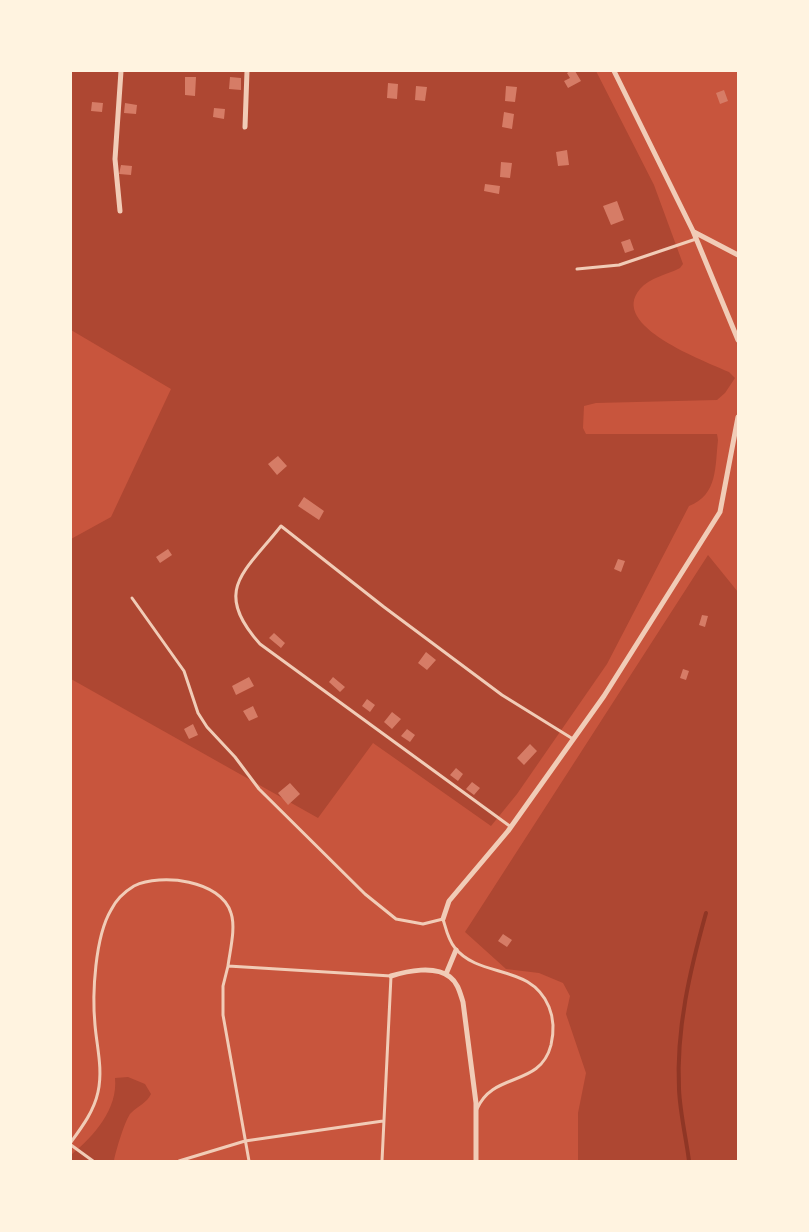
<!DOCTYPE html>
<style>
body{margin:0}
#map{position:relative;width:809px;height:1232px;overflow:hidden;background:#c8553d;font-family:"Times New Roman",serif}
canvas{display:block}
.frame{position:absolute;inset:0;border:72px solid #fff3e0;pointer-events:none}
</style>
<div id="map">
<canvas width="809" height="1232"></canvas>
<div class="frame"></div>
</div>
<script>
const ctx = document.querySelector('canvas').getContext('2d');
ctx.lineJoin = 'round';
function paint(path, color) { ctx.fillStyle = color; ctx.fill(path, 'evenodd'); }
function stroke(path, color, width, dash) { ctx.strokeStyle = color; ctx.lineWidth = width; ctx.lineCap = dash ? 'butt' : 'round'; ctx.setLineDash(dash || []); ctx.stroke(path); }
const green = new Path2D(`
 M 71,71 L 596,71 L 654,185 L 683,264 L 680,268 C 667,275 650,277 640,289 C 608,326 705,361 729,372 L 735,378 L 725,393 L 717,400 L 596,403 L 584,406 L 583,428 L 586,434 L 717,434 L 718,440 C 715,466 718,495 689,506 L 607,664 L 517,794 L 491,826 L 373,743 L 318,818 L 71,679 L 71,539 L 111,517 L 171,389 L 71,330 Z
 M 708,555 L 738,592 L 738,1161 L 578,1161 L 578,1113 L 586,1073 L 566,1014 L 570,996 L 563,983 L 539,973 L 506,969 L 465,932 Z
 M 128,1077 L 145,1084 L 151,1094 C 147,1103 138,1106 131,1113 C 126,1117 115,1153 114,1161 L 71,1161 L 71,1155 C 94,1136 118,1109 115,1078 Z`);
const stream = new Path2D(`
 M 689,1161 C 686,1137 680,1113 679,1089 C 676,1029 690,970 706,913`);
const building = new Path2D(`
 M 570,71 L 575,71 L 581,81 L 568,88 L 564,81 L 570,78 L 567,73 Z
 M 185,77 L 196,77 L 195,96 L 185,95 Z
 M 230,77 L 241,78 L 241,90 L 229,89 Z
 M 388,83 L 398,84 L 397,99 L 387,98 Z
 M 416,86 L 427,87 L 425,101 L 415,100 Z
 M 506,86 L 517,87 L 515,102 L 505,101 Z
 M 724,90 L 728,101 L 720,104 L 716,93 Z
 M 92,102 L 103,103 L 102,112 L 91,111 Z
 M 125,103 L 137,105 L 136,114 L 124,113 Z
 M 214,108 L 225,109 L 224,119 L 213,117 Z
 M 504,112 L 514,114 L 512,129 L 502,127 Z
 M 567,150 L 569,165 L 558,166 L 556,152 Z
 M 501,162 L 512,163 L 510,178 L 500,177 Z
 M 121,165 L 132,166 L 131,175 L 119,174 Z
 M 485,184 L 500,186 L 499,194 L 484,191 Z
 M 617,201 L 624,220 L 611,225 L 603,206 Z
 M 630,239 L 634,250 L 625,253 L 621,242 Z
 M 278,456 L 287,466 L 277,475 L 268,464 Z
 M 304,497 L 324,511 L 319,520 L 298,506 Z
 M 168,549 L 172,555 L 160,563 L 156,557 Z
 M 618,559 L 625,561 L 621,572 L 614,569 Z
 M 702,615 L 708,616 L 705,627 L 699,625 Z
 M 274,633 L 285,643 L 281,648 L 269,638 Z
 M 426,652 L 436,660 L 427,670 L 418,663 Z
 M 683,669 L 689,671 L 686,680 L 680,678 Z
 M 249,677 L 254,686 L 236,695 L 232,686 Z
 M 333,677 L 345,687 L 340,692 L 329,682 Z
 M 367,699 L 375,705 L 370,712 L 362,706 Z
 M 253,706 L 258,717 L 249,721 L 243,711 Z
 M 392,712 L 401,719 L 392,729 L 384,722 Z
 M 193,724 L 198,735 L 189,739 L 184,729 Z
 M 407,729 L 415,735 L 410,742 L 401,736 Z
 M 530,744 L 537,751 L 524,765 L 517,758 Z
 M 456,768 L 463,774 L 458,781 L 450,775 Z
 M 472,782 L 480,788 L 474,795 L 466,789 Z
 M 290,783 L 300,794 L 288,805 L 278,793 Z
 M 503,934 L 512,940 L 507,947 L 498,941 Z`);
const service = new Path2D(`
 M 577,269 L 619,265 L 696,239
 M 132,598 L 184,671 L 198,713 L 207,727 L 235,757 L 259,789 L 365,894 L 396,919 L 423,924 L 443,919 C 446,929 448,940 455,948 C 480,979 531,963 549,1007 C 554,1019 554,1032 551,1045 C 540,1088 493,1071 477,1109
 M 511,827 L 260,644 C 212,590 244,573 281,526 L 384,607 L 502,695 L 573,739
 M 71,1142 C 82,1127 94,1111 98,1092 C 103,1069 97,1048 95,1025 C 92,994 95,937 111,910 C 116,900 124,892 134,886 C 161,873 221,880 231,913 C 236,928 230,950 228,966
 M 71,1145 L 93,1161
 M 179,1161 L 245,1141 L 383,1121
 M 249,1161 L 223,1015 L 223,986 L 228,966 L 391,976 L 382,1161`);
const minor = new Path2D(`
 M 614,71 L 693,231 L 738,340
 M 245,127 L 247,71
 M 120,211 L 115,159 L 121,71
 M 694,232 L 738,255
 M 443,919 L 449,901 L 508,831 L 604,696 L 720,512 L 738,417
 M 446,974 L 456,950
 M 391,976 C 407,971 435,965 450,977 C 458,983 460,993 463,1002 L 476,1103 L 476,1161`);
paint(green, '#ae4732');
stroke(stream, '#8f3625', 4);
paint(building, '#d67c66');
stroke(service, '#f1ccb7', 3);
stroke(minor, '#f1ccb7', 5);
</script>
